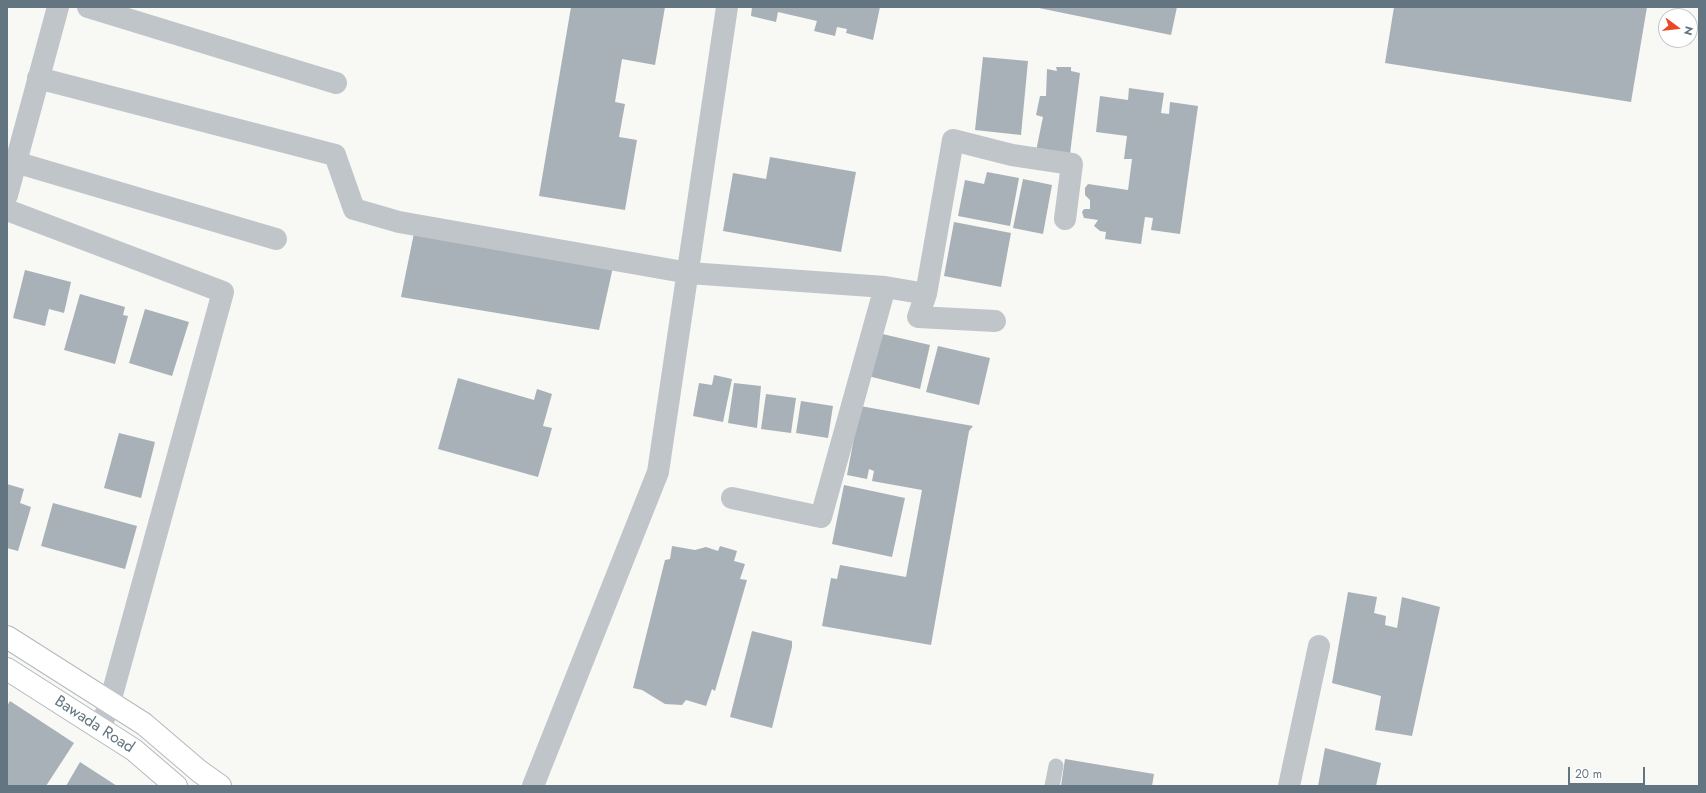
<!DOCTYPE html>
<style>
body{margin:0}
#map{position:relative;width:1706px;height:793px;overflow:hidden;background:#f8f8f5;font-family:Jost,sans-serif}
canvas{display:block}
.frame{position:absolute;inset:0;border:8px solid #627581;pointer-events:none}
.north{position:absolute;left:1658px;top:8px;width:40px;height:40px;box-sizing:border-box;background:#fff;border:1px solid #c0c8cd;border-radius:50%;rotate:105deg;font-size:11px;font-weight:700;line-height:16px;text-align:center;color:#627581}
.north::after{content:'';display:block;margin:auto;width:14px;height:18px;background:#e84a25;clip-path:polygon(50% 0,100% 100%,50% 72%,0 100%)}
.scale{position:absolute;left:1568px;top:767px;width:77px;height:18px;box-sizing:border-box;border:2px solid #627581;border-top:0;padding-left:5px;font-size:12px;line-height:14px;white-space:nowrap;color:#627581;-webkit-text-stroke:3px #fff;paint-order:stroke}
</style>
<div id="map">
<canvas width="1706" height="793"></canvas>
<div class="frame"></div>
<div class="north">N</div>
<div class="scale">20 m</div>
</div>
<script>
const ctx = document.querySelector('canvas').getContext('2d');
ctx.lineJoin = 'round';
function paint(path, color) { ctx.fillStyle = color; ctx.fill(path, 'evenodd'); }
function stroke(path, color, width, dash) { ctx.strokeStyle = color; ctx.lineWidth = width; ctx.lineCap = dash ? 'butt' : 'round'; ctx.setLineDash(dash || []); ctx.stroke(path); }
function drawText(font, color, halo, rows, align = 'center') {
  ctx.font = font + ' Jost,sans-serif'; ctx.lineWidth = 4; ctx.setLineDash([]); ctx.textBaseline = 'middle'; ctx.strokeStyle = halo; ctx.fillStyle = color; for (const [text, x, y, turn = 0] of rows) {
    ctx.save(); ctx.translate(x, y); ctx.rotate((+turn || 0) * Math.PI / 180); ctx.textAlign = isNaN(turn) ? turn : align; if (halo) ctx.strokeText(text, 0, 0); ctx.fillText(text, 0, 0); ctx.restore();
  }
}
const building = new Path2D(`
 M 571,7 L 665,7 L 655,65 L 622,59 L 615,102 L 625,104 L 619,137 L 637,140 L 625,210 L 539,196 Z
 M 752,7 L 880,7 L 873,40 L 846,33 L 847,29 L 837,27 L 835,36 L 814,31 L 817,21 L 778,12 L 776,22 L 751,16 Z
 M 1034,7 L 1177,7 L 1171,35 Z
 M 1394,7 L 1647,7 L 1631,102 L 1385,63 Z
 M 983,57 L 1028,61 L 1021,135 L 975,130 Z
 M 1056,67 L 1071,67 L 1071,71 L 1080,73 L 1070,154 L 1036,151 L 1043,117 L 1036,115 L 1040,96 L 1046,96 L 1047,69 L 1057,71 Z
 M 1129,88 L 1164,93 L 1161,113 L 1169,114 L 1170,102 L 1198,106 L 1180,234 L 1151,230 L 1153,218 L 1145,217 L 1141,244 L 1105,239 L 1106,232 L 1100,231 L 1094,226 L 1098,220 L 1084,218 L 1082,212 L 1084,209 L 1090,209 L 1090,200 L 1085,195 L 1085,188 L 1088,184 L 1128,190 L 1132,159 L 1124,159 L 1127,136 L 1096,132 L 1100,96 L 1128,100 Z
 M 770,157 L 856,172 L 841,252 L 723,231 L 733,173 L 766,179 Z
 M 987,172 L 1019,178 L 1010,226 L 958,216 L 965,180 L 984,184 Z
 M 1023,179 L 1052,185 L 1043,234 L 1013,228 Z
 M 954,222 L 1011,233 L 1001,287 L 944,276 Z
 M 414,233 L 613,267 L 599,330 L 401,297 Z
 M 25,270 L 71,282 L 64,313 L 49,309 L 45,326 L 13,318 Z
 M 80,294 L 125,307 L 123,315 L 128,316 L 115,364 L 64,350 Z
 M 145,309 L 189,322 L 172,376 L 129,363 Z
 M 878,333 L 930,345 L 920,389 L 868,376 Z
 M 938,346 L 990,358 L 979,405 L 926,392 Z
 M 714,375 L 732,379 L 723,422 L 693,416 L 699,383 L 712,385 Z
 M 458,378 L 534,400 L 537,389 L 552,394 L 543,426 L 552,428 L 538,477 L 438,449 Z
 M 734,383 L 761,386 L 757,428 L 728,423 Z
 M 766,394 L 796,398 L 791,433 L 761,429 Z
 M 801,401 L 833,406 L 828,438 L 796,433 Z
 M 860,406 L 973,426 L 969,431 L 931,645 L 822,626 L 831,578 L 837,579 L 840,565 L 906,577 L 922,490 L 872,481 L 874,471 L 869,469 L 867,479 L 847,475 Z
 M 119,433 L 155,442 L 141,498 L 104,488 Z
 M 7,484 L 24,489 L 20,503 L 31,507 L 18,551 L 7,548 Z
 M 844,485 L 905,498 L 892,557 L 832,544 Z
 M 53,503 L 137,526 L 125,569 L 41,546 Z
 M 672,546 L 695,550 L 706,547 L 718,551 L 720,546 L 737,551 L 734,561 L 745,564 L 740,579 L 747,580 L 715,691 L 712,689 L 706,706 L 686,700 L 682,705 L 665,704 L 642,690 L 633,688 L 665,560 L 670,559 Z
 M 1348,592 L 1377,597 L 1374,613 L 1386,616 L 1385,625 L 1397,628 L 1402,597 L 1440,607 L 1412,736 L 1375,730 L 1381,696 L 1332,683 Z
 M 752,631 L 792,641 L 792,647 L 772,728 L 730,717 Z
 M 10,701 L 74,743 L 46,786 L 7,786 L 7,706 Z
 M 1325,748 L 1381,763 L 1376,786 L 1318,786 Z
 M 1065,759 L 1154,774 L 1152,786 L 1061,786 Z
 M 80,762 L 117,786 L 66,786 Z`);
const service = new Path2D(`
 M 1052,786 L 1056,766`);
const minor = new Path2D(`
 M 88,7 L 336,83
 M 38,78 L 335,155 L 354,209 L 399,222 L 689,273 L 885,287 L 926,294
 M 15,162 L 276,239
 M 7,195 L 58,7
 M 7,210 L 223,292 L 110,702 L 100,729
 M 995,321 L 918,317 L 926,294 L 953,140 L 1012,155 L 1072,164 L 1065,219
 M 732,498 L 821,517 L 885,287
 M 533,786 L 658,472 L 727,7
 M 1289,786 L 1319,646`);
const primary = new Path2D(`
 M 7,637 L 144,724 L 199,771 L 220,786
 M 7,669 L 134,750 L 176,786`);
const streetNames = [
 ["Bawada Road",94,725,33]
];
paint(building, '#a8b1b7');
stroke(primary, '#b4b9bd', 24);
stroke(service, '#c0c5c9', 15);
stroke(minor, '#c0c5c9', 22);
stroke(primary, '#fff', 22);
drawText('16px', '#627581', '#fff', streetNames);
</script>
